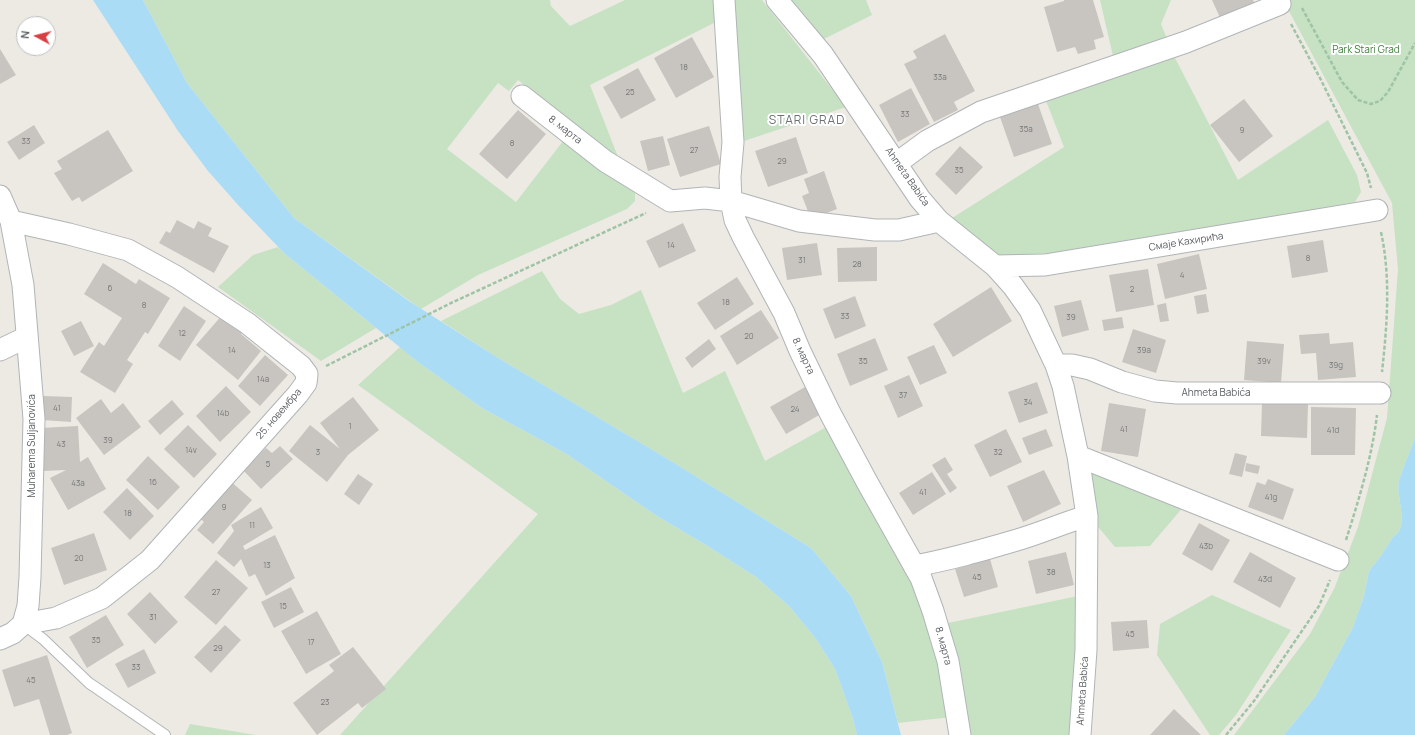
<!DOCTYPE html>
<meta charset="utf-8">
<style>
body{margin:0}
#map{position:relative;width:1415px;height:735px;overflow:hidden;background:#edeae4;font-family:Manrope,sans-serif}
canvas{display:block}
.north{position:absolute;left:16px;top:16px;width:40px;height:40px;box-sizing:border-box;background:#fff;border:1px solid #bebfc1;border-radius:50%;rotate:277deg;font-size:11px;font-weight:700;line-height:16px;text-align:center;color:#5c6063}
.north::after{content:'';display:block;margin:auto;width:14px;height:18px;background:#d73f42;clip-path:polygon(50% 0,100% 100%,50% 72%,0 100%)}
</style>
<div id="map">
<canvas width="1415" height="735"></canvas>
<div class="north">N</div>
</div>
<script>
const ctx = document.querySelector('canvas').getContext('2d');
ctx.lineJoin = 'round';
function paint(path, color) { ctx.fillStyle = color; ctx.fill(path, 'evenodd'); }
function stroke(path, color, width, dash) { ctx.strokeStyle = color; ctx.lineWidth = width; ctx.lineCap = dash ? 'butt' : 'round'; ctx.setLineDash(dash || []); ctx.stroke(path); }
function drawText(font, color, halo, rows, align = 'center') {
  ctx.font = font + ' Manrope,sans-serif'; ctx.lineWidth = 4; ctx.setLineDash([]); ctx.textBaseline = 'middle'; ctx.strokeStyle = halo; ctx.fillStyle = color; for (const [text, x, y, turn = 0] of rows) {
    ctx.save(); ctx.translate(x, y); ctx.rotate((+turn || 0) * Math.PI / 180); ctx.textAlign = isNaN(turn) ? turn : align; if (halo) ctx.strokeText(text, 0, 0); ctx.fillText(text, 0, 0); ctx.restore();
  }
}
const green = new Path2D(`
 M 143,0 L 550,0 L 551,6 L 570,26 L 625,0 L 715,0 L 716,22 L 590,85 L 618,157 L 565,118 L 518,80 L 509,91 L 498,83 L 447,149 L 516,202 L 567,136 L 635,189 L 635,201 L 627,209 L 478,275 L 421,309 L 294,218 L 187,83 Z
 M 731,0 L 762,0 L 846,107 L 741,142 Z
 M 790,0 L 866,0 L 872,15 L 822,40 Z
 M 1100,0 L 1171,0 L 1161,24 L 1174,56 L 1238,180 L 1328,120 L 1357,175 L 1361,192 L 1355,202 L 1071,254 L 1012,260 L 997,255 L 949,220 L 1064,147 L 1039,83 L 1113,56 Z
 M 1283,0 L 1415,0 L 1415,438 C 1410,452 1403,467 1399,481 C 1395,496 1411,527 1393,537 L 1380,557 L 1369,571 L 1364,596 L 1353,627 L 1315,697 L 1284,735 L 1234,735 L 1310,634 L 1334,589 L 1358,527 L 1387,418 L 1398,269 L 1392,203 Z
 M 278,247 L 285,254 L 376,328 L 321,361 L 218,287 L 253,255 Z
 M 542,271 L 560,299 L 579,314 L 611,305 L 641,290 L 683,393 L 725,371 L 765,461 L 830,425 L 916,585 L 929,627 L 952,717 L 898,723 L 882,662 L 851,596 L 811,548 L 671,461 L 495,356 L 441,321 Z
 M 400,347 L 418,362 L 482,408 L 565,453 L 657,516 L 706,545 L 756,577 L 790,607 L 816,639 L 835,669 L 853,719 L 857,735 L 340,735 L 538,514 L 358,385 Z
 M 1088,471 L 1185,505 L 1150,546 L 1115,547 L 1094,522 Z
 M 1212,595 L 1291,630 L 1236,715 L 1219,735 L 1210,735 L 1157,655 L 1160,624 Z
 M 1078,596 L 1073,735 L 968,735 L 948,623 Z
 M 190,724 L 256,735 L 185,735 Z`);
const water = new Path2D(`
 M 93,0 L 143,0 L 187,83 L 294,218 L 409,301 L 495,356 L 671,461 L 811,548 L 851,596 L 882,662 L 901,735 L 857,735 L 853,719 L 835,669 L 816,639 L 790,607 L 756,577 L 706,545 L 657,516 L 565,453 L 482,408 L 418,362 L 285,254 L 239,206 L 208,171 L 178,131 Z
 M 1415,438 L 1415,735 L 1284,735 L 1315,697 L 1353,627 L 1364,596 L 1369,571 L 1380,557 L 1393,537 C 1411,527 1395,496 1399,481 C 1403,467 1410,452 1415,438 Z`);
const building = new Path2D(`
 M 1064,0 L 1093,0 L 1104,37 L 1094,40 L 1096,49 L 1078,54 L 1075,47 L 1057,52 L 1044,7 L 1064,1 Z
 M 1212,0 L 1253,0 L 1256,6 L 1222,22 Z
 M 945,34 L 975,91 L 954,102 L 958,110 L 934,122 L 904,64 L 917,58 L 913,51 Z
 M 692,37 L 714,77 L 676,98 L 654,58 Z
 M 0,49 L 16,75 L 0,84 Z
 M 638,68 L 656,100 L 621,119 L 603,87 Z
 M 911,88 L 930,124 L 898,142 L 879,105 Z
 M 1244,99 L 1273,136 L 1239,162 L 1210,125 Z
 M 1038,104 L 1052,144 L 1014,157 L 1000,117 Z
 M 518,110 L 546,134 L 507,179 L 479,154 Z
 M 34,125 L 45,143 L 19,160 L 7,142 Z
 M 709,126 L 721,164 L 680,177 L 667,139 Z
 M 108,130 L 133,171 L 82,202 L 79,197 L 72,201 L 54,173 L 62,169 L 57,161 Z
 M 663,136 L 670,165 L 648,171 L 640,141 Z
 M 796,137 L 808,173 L 768,187 L 755,151 Z
 M 960,146 L 983,167 L 956,195 L 935,174 Z
 M 824,171 L 837,209 L 811,219 L 802,196 L 809,193 L 804,179 Z
 M 177,220 L 194,229 L 198,221 L 212,228 L 208,236 L 229,246 L 214,273 L 159,243 L 166,231 L 170,233 Z
 M 683,223 L 696,251 L 659,268 L 646,241 Z
 M 1323,240 L 1328,272 L 1292,278 L 1287,246 Z
 M 817,243 L 822,275 L 787,280 L 782,248 Z
 M 877,247 L 877,281 L 838,282 L 837,248 Z
 M 1199,254 L 1207,289 L 1165,299 L 1157,264 Z
 M 103,263 L 136,284 L 139,279 L 170,298 L 148,334 L 145,332 L 127,360 L 133,364 L 115,393 L 80,372 L 99,342 L 104,346 L 122,318 L 84,294 Z
 M 1148,269 L 1154,305 L 1116,312 L 1109,275 Z
 M 737,277 L 754,304 L 715,330 L 697,303 Z
 M 991,287 L 1012,321 L 953,357 L 933,324 Z
 M 1206,294 L 1209,312 L 1197,314 L 1194,296 Z
 M 855,296 L 866,326 L 835,339 L 823,309 Z
 M 1081,300 L 1089,330 L 1062,337 L 1054,306 Z
 M 1166,303 L 1169,321 L 1160,322 L 1157,305 Z
 M 184,306 L 206,321 L 180,361 L 158,346 Z
 M 761,310 L 779,338 L 737,365 L 720,336 Z
 M 224,313 L 244,330 L 241,334 L 261,351 L 238,380 L 196,345 Z
 M 1122,317 L 1124,328 L 1104,331 L 1102,320 Z
 M 81,321 L 94,346 L 74,356 L 61,331 Z
 M 1133,329 L 1166,340 L 1156,373 L 1122,362 Z
 M 1329,333 L 1330,344 L 1353,342 L 1356,377 L 1318,380 L 1316,353 L 1301,354 L 1299,335 Z
 M 875,338 L 888,370 L 850,386 L 837,354 Z
 M 709,339 L 716,349 L 692,368 L 685,358 Z
 M 1247,341 L 1284,344 L 1281,383 L 1244,380 Z
 M 934,345 L 947,373 L 920,385 L 907,357 Z
 M 265,355 L 288,375 L 260,406 L 238,386 Z
 M 909,375 L 923,406 L 898,418 L 884,386 Z
 M 1037,382 L 1048,413 L 1019,423 L 1008,392 Z
 M 226,386 L 251,412 L 220,442 L 196,416 Z
 M 805,387 L 821,414 L 786,434 L 770,407 Z
 M 43,396 L 72,397 L 71,422 L 42,420 Z
 M 353,397 L 379,430 L 348,455 L 327,482 L 289,451 L 310,425 L 340,449 L 320,423 Z
 M 101,399 L 111,413 L 123,403 L 141,427 L 104,455 L 76,418 Z
 M 172,400 L 184,414 L 160,435 L 148,421 Z
 M 1109,403 L 1146,409 L 1138,457 L 1101,451 Z
 M 1262,403 L 1308,404 L 1307,438 L 1261,436 Z
 M 1311,407 L 1356,408 L 1355,455 L 1311,455 Z
 M 188,425 L 217,454 L 194,478 L 164,449 Z
 M 78,426 L 80,462 L 88,457 L 106,489 L 68,510 L 50,478 L 66,470 L 43,471 L 41,428 Z
 M 1006,429 L 1022,462 L 990,477 L 974,445 Z
 M 1046,429 L 1053,446 L 1029,455 L 1022,438 Z
 M 280,446 L 293,459 L 261,489 L 243,470 L 266,448 L 272,453 Z
 M 1235,453 L 1247,456 L 1242,477 L 1229,474 Z
 M 148,456 L 180,487 L 158,510 L 126,480 Z
 M 945,457 L 953,470 L 947,474 L 957,488 L 950,493 L 932,465 Z
 M 1246,463 L 1260,466 L 1258,474 L 1245,471 Z
 M 1044,470 L 1061,504 L 1023,522 L 1007,486 Z
 M 932,472 L 946,494 L 913,515 L 899,493 Z
 M 358,474 L 373,484 L 359,505 L 344,494 Z
 M 228,479 L 252,500 L 213,544 L 197,530 L 204,522 L 196,515 Z
 M 1268,479 L 1294,489 L 1283,520 L 1248,507 L 1257,482 L 1265,485 Z
 M 127,488 L 154,516 L 130,540 L 103,512 Z
 M 261,507 L 273,528 L 243,546 L 245,550 L 275,535 L 295,578 L 266,596 L 255,574 L 249,577 L 241,559 L 234,567 L 217,553 L 234,531 L 231,525 Z
 M 1199,523 L 1230,540 L 1212,571 L 1182,554 Z
 M 94,533 L 107,570 L 64,585 L 51,548 Z
 M 1066,552 L 1074,585 L 1036,594 L 1028,561 Z
 M 1250,552 L 1296,578 L 1280,608 L 1233,582 Z
 M 990,559 L 998,587 L 964,597 L 955,569 Z
 M 216,560 L 248,588 L 216,625 L 184,597 Z
 M 291,587 L 304,612 L 274,628 L 261,602 Z
 M 150,592 L 178,622 L 155,644 L 127,614 Z
 M 317,611 L 341,654 L 306,674 L 281,631 Z
 M 106,615 L 124,645 L 87,668 L 69,637 Z
 M 1147,620 L 1149,648 L 1113,651 L 1111,622 Z
 M 225,625 L 241,640 L 211,673 L 194,657 Z
 M 353,647 L 386,689 L 362,708 L 358,703 L 317,735 L 293,703 L 334,671 L 329,665 Z
 M 144,649 L 156,673 L 128,688 L 115,664 Z
 M 47,655 L 72,733 L 67,735 L 50,735 L 39,699 L 14,707 L 2,670 Z
 M 1174,709 L 1201,735 L 1150,735 Z`);
const path = new Path2D(`
 M 1302,8 L 1342,82 L 1358,100 L 1371,104 L 1380,101 L 1388,92 L 1415,43
 M 1291,24 L 1321,80 L 1367,173 L 1371,188
 M 1381,232 C 1391,278 1387,326 1382,372
 M 326,366 L 451,303 L 646,213
 M 1346,540 C 1359,499 1372,457 1377,415
 M 1226,735 L 1254,701 L 1319,606 L 1330,580`);
const service = new Path2D(`
 M 23,624 L 43,639 L 89,683 L 165,735`);
const minor = new Path2D(`
 M 724,0 L 733,142 L 730,177 L 731,201 L 799,221 L 875,230 L 899,230 L 939,221
 M 777,0 L 823,55 L 920,199 L 939,221 L 995,266 L 1013,286 L 1030,310 L 1056,365 L 1063,386 L 1078,456 L 1087,516 L 1086,650 L 1080,735
 M 522,96 L 605,161 L 670,201 L 705,198 L 731,201 L 735,220 L 743,237 L 784,313 L 800,351 L 830,413 L 867,482 L 921,578 L 933,611 L 948,661 L 960,735
 M 897,163 L 927,141 L 981,112 L 1186,42 L 1280,4
 M 0,196 L 11,221 L 23,285 L 34,419 L 30,577 L 28,606 L 23,624 L 13,633 L 0,639
 M 11,221 L 69,234 L 128,250 L 177,277 L 247,323 L 301,366 L 307,374 L 306,383 L 298,394 L 150,560 L 102,598 L 56,618 L 23,624
 M 995,266 L 1045,265 L 1377,210
 M 0,350 L 27,337
 M 1056,365 L 1072,365 L 1090,369 L 1122,382 L 1155,391 L 1177,393 L 1380,393
 M 1078,456 L 1338,560
 M 914,566 C 949,560 983,550 1017,540 C 1041,533 1063,523 1087,516`);
const numberNames = [
 ["18",684,68],
 ["33a",940,78],
 ["25",630,93],
 ["33",905,115],
 ["35a",1026,130],
 ["9",1242,131],
 ["33",26,142],
 ["8",512,144],
 ["27",694,151],
 ["29",782,162],
 ["35",959,171],
 ["14",671,246],
 ["8",1308,259],
 ["31",802,261],
 ["28",857,265],
 ["4",1182,276],
 ["6",110,289],
 ["2",1132,290],
 ["18",726,303],
 ["8",144,306],
 ["33",845,317],
 ["39",1071,318],
 ["12",182,334],
 ["20",749,337],
 ["14",232,351],
 ["39a",1144,351],
 ["35",863,362],
 ["39v",1264,362],
 ["39g",1336,366],
 ["14a",263,380],
 ["37",903,396],
 ["34",1028,403],
 ["41",57,409],
 ["24",795,410],
 ["14b",223,414],
 ["1",350,427],
 ["41",1124,430],
 ["41d",1333,431],
 ["39",108,441],
 ["43",61,445],
 ["14v",191,451],
 ["3",318,453],
 ["32",998,453],
 ["5",268,465],
 ["16",153,483],
 ["43a",78,484],
 ["41",923,493],
 ["41g",1271,498],
 ["9",224,508],
 ["18",128,514],
 ["11",252,526],
 ["43b",1206,547],
 ["20",79,559],
 ["13",267,566],
 ["38",1051,573],
 ["45",977,578],
 ["43d",1265,580],
 ["27",216,593],
 ["15",283,607],
 ["31",153,618],
 ["45",1130,635],
 ["35",96,641],
 ["17",311,643],
 ["29",218,649],
 ["33",136,668],
 ["45",31,681],
 ["23",325,703]
];
const parkNames = [
 ["Park Stari Grad",1366,50]
];
const streetNames = [
 ["8. марта",565,130,38],
 ["Ahmeta Babića",907,177,55],
 ["Смaје Кахирића",1186,242,-9],
 ["8. марта",803,356,65],
 ["Ahmeta Babića",1216,393],
 ["25. новембра",279,414,-49],
 ["Muharema Suljanovića",32,446,-90],
 ["8. марта",943,646,75],
 ["Ahmeta Babića",1083,691,-86]
];
const quarterNames = [
 ["STARI GRAD",807,121]
];
paint(green, '#c6e2c3');
paint(water, '#abdcf6');
paint(building, '#c8c5c0');
stroke(service, '#b1b4b7', 12);
stroke(minor, '#b1b4b7', 23);
stroke(path, '#9ec4a5', 2.5, [4, 2]);
stroke(service, '#fff', 10);
stroke(minor, '#fff', 21);
drawText('8px', '#77797a', null, numberNames);
drawText('10px', '#41803e', '#fff', parkNames);
drawText('10px', '#5c6063', '#fff', streetNames);
ctx.letterSpacing = '1px';
drawText('12px', '#6d7175', '#fff', quarterNames);
ctx.letterSpacing = '0px';
</script>
